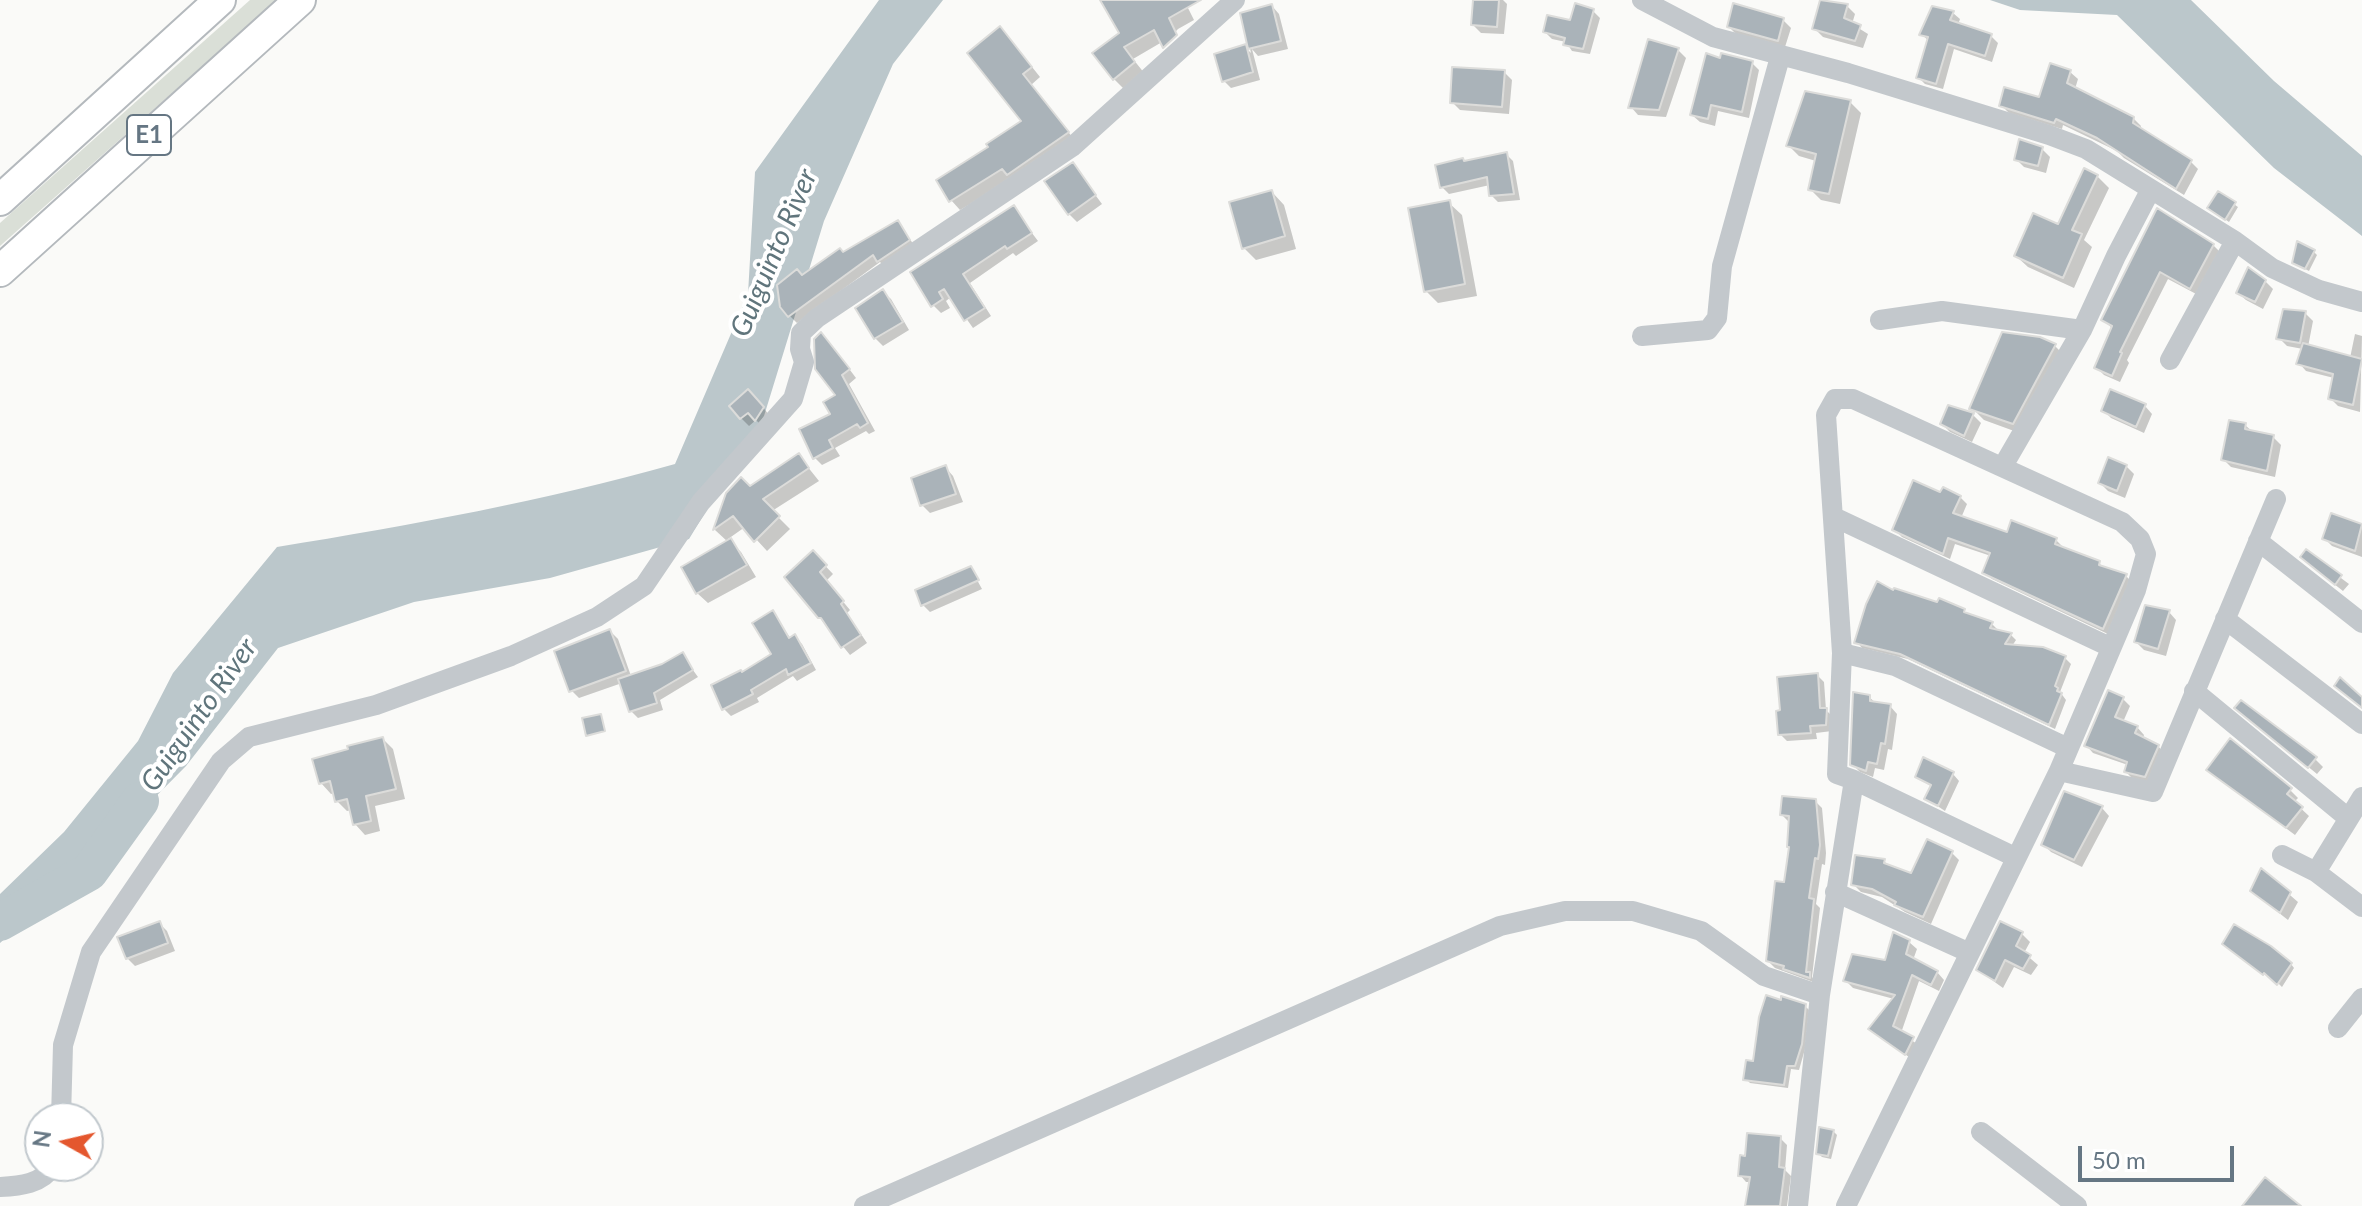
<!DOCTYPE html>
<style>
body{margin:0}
#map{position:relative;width:2362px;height:1206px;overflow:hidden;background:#fafaf8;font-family:Lato,sans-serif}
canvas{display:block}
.north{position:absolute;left:24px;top:1102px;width:80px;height:80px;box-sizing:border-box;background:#fff;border:2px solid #c1c8cd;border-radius:50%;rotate:278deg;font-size:22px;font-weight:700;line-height:32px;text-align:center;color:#657683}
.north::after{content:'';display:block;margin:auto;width:28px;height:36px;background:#e4572e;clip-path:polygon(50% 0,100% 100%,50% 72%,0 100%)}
.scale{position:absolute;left:2078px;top:1146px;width:156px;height:36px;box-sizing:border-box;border:4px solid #657683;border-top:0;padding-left:10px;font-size:24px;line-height:28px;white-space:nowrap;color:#657683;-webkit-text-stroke:6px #fff;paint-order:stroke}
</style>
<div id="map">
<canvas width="2362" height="1206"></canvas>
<div class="north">N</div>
<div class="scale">50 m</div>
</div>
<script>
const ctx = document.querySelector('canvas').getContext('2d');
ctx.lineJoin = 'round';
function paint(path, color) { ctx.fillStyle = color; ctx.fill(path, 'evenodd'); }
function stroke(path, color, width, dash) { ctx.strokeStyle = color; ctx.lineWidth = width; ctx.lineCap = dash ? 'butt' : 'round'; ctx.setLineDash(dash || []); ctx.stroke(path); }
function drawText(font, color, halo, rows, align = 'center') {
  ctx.font = font + ' Lato,sans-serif'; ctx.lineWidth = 8; ctx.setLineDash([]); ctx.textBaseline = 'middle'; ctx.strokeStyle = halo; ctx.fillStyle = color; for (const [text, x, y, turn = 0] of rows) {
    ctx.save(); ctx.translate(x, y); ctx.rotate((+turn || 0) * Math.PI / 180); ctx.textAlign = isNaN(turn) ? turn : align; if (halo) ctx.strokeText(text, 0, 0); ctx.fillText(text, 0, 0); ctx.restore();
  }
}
const green = new Path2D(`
 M 250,0 L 277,0 L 0,246 L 0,223 Z`);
const water = new Path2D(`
 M 879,0 L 943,0 L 893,64 L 824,221 L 764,416 L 689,539 L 550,578 L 414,602 L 278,648 L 186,766 L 76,877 L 0,943 L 0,894 L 64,832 L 138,741 L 173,673 L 277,547 C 412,525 544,501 675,464 L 748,294 L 755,172 Z
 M 1990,0 L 2191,0 L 2274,81 L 2362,156 L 2362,236 L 2274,168 L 2117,15 L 2020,10 Z`);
const shadow = new Path2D(`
 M 1102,0 L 1184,0 L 1194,20 L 1178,29 L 1165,43 L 1165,47 L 1162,42 L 1133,59 L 1145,74 L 1125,90 L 1114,79 L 1121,34 Z
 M 1475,0 L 1503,0 L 1507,4 L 1504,34 L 1481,33 L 1473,25 Z
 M 1822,0 L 1847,6 L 1855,14 L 1852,24 L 1868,34 L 1863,48 L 1823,37 L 1815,29 Z
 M 1272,6 L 1279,14 L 1288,49 L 1258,56 L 1252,49 L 1260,80 L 1231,88 L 1223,80 L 1245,47 L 1251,53 L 1242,14 Z
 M 1933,9 L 1953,13 L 1960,19 L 1958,25 L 1991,36 L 1998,43 L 1992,62 L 1954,49 L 1943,89 L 1925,84 L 1918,77 L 1929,41 L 1921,34 Z
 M 1593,11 L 1600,18 L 1590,54 L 1572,51 L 1566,42 L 1552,39 L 1545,32 Z
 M 1783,20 L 1791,28 L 1785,47 L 1737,35 L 1729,27 Z
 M 1009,38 L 1040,77 L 1031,85 L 1077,143 L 960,210 L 951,200 L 991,148 L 1024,121 Z
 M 1678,50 L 1686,58 L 1666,117 L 1638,115 L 1631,107 Z
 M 1721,60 L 1752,63 L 1759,70 L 1749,118 L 1718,111 L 1715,126 L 1700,122 L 1692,115 Z
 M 1504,72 L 1512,80 L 1509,114 L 1460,110 L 1452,102 Z
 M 2070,72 L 2078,79 L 2075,89 L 2133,118 L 2141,126 L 2140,130 L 2190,161 L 2198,169 L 2184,195 L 2124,158 L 2117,151 L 2063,125 L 2062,129 L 2009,113 L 2001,105 L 2040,99 Z
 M 1807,94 L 1850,102 L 1861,113 L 1840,204 L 1821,200 L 1810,189 L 1816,161 L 1799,156 L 1788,145 Z
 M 2042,149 L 2050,157 L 2046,173 L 2024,167 L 2016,159 Z
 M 1506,154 L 1513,161 L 1520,200 L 1498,202 L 1491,195 L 1490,185 L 1449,194 L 1442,187 L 1466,163 Z
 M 1073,165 L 1102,204 L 1077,222 L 1069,214 Z
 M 2097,176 L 2109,188 L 2084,240 L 2092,247 L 2074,288 L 2028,267 L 2016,256 L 2059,226 Z
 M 1272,192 L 1284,205 L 1296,249 L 1256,260 L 1244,248 Z
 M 2219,194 L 2238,207 L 2229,222 L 2213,211 Z
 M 1449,203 L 1462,215 L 1477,296 L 1438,303 L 1426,291 Z
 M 1013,208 L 1038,241 L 1016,256 L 1013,253 L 970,283 L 991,316 L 973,328 L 951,297 L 946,301 L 950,308 L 941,313 L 933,305 L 912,272 Z
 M 2157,211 L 2213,245 L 2221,253 L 2198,295 L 2168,279 L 2127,360 L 2129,363 L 2120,382 L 2104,375 L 2096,367 L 2113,329 L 2103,320 Z
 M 898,222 L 916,248 L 886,268 L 880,262 L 797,323 L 790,316 L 782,306 L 802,277 Z
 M 2314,252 L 2317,255 L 2309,271 L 2294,263 Z
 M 2265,281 L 2273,289 L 2263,309 L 2246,300 L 2238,293 Z
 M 883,292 L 891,299 L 909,330 L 883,346 L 875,338 Z
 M 2305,313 L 2313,321 L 2308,347 L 2350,358 L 2355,334 L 2362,336 L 2360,412 L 2338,406 L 2330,398 L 2334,378 L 2306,371 L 2299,363 L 2303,349 L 2287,346 L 2279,338 Z
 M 2039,339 L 2055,346 L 2067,358 L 2025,435 L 1984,420 L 1972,408 Z
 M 829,342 L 856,378 L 849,384 L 875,431 L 869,434 L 866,431 L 835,448 L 840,456 L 822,465 L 814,457 L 838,396 Z
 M 756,399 L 770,416 L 763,427 L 756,420 L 749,426 L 741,418 Z
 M 2145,406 L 2152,414 L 2144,433 L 2111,418 L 2103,410 Z
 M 1973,415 L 1981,423 L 1972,442 L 1950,432 L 1942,424 Z
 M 2245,425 L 2254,433 L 2273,437 L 2281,445 L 2275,477 L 2231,467 L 2223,459 Z
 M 799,456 L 819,481 L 772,511 L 790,529 L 767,551 L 745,527 L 728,539 L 741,552 L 756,577 L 708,603 L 697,593 L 728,542 L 715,530 L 728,494 L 750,488 Z
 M 2126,466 L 2134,474 L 2125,498 L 2108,491 L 2100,483 Z
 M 946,468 L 953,476 L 963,502 L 930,513 L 922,505 L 913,479 Z
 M 1941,495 L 1960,497 L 1967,504 L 1961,518 L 2008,534 L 2056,540 L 2063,547 L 2099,563 L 2105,569 L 2126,576 L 2133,583 L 2110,635 L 1992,579 L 1985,572 L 1991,556 L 1955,544 L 1950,559 L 1902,537 L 1895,530 Z
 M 2332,515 L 2362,526 L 2362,557 L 2332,546 L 2324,538 Z
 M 2306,552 L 2349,584 L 2343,591 L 2310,565 Z
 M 813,553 L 833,574 L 826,581 L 850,610 L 847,613 L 867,643 L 850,655 L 819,617 Z
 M 971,569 L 982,589 L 930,612 L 923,605 L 917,591 Z
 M 1894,592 L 1964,611 L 1968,615 L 1991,623 L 1997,629 L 1996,632 L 2011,635 L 2016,640 L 2012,646 L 2043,649 L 2065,658 L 2071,664 L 2060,692 L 2066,700 L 2055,729 L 1908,659 L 1862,648 L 1857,642 Z
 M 2169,612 L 2176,620 L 2166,656 L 2144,650 L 2136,642 Z
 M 773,613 L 791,639 L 795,637 L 802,644 L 816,670 L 797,681 L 793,676 L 757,698 L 759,702 L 731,716 L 724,709 L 742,674 L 773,655 Z
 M 610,631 L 618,639 L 631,676 L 663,666 L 682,655 L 698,677 L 660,700 L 663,710 L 638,718 L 631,711 L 622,683 L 579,698 L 571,690 Z
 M 1817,675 L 1824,682 L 1826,710 L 1833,717 L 1832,731 L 1816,733 L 1817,739 L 1787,741 L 1780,734 Z
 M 1869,697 L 1877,704 L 1890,706 L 1897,714 L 1892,750 L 1888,749 L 1884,770 L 1875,768 L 1873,777 L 1860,772 L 1852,764 Z
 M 2123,699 L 2130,706 L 2123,722 L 2137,727 L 2144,735 L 2143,739 L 2158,746 L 2165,754 L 2153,783 L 2133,779 L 2126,772 L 2128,765 L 2093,753 L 2086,745 Z
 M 2245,715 L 2315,759 L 2323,767 L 2317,774 Z
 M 383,739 L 393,749 L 405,799 L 375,806 L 380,831 L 365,835 L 355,824 L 352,810 L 347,811 L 337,801 L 335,793 L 331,794 L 321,783 Z
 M 2208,770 L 2290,790 L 2298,798 L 2294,802 L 2309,816 L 2295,835 Z
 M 1953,774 L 1959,781 L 1945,811 L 1927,799 L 1932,787 L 1917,777 Z
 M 1815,801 L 1822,808 L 1826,853 L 1825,865 L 1822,864 L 1816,904 L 1820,908 L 1812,977 L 1816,983 L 1775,968 L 1768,961 L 1791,849 L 1789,822 L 1782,815 Z
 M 2102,808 L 2109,816 L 2082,867 L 2051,852 L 2043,844 Z
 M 1952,853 L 1959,860 L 1931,924 L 1905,912 L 1882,897 L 1861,892 L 1853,884 L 1884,861 L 1890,867 L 1912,875 Z
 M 2262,871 L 2298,902 L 2288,920 L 2260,898 Z
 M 159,923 L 167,931 L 175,951 L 135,966 L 127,958 Z
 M 2022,934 L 2030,942 L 2024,953 L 2038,965 L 2031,975 L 2014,967 L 2003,988 L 1978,970 Z
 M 1909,942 L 1917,949 L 1913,960 L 1937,972 L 1944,980 L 1939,991 L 1919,981 L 1901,1033 L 1920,1046 L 1913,1060 L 1870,1029 L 1894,999 L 1853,988 L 1845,980 L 1887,962 Z
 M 2227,947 L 2291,964 L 2294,968 L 2282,987 L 2269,974 L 2267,976 Z
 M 1805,1006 L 1809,1010 L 1805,1049 L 1799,1070 L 1791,1069 L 1788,1088 L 1750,1083 L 1746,1079 L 1754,1064 Z
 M 1833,1131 L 1837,1135 L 1831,1159 L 1822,1157 L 1819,1154 Z
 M 1780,1138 L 1787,1145 L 1785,1170 L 1791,1176 L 1787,1206 L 1747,1206 L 1751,1182 L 1746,1182 L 1740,1175 Z`);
const river = new Path2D(`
 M 0,922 L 89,872 L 140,801`);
const building = new Path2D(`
 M 1100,0 L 1201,0 L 1169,18 L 1177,35 L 1163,48 L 1154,30 L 1124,47 L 1135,62 L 1113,80 L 1092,53 L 1119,33 Z
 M 1473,0 L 1499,0 L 1497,27 L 1471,25 Z
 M 1820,0 L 1848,4 L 1844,18 L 1861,25 L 1855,41 L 1812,29 Z
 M 1575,3 L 1594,9 L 1583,49 L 1563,45 L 1565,38 L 1543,32 L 1547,15 L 1570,20 Z
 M 1733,3 L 1784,18 L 1778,41 L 1727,27 Z
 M 1272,4 L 1281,41 L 1248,49 L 1240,13 Z
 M 1932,6 L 1954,11 L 1950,20 L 1992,34 L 1985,56 L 1948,44 L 1936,84 L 1916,78 L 1928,37 L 1919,35 Z
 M 1000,26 L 1032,67 L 1023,74 L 1069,132 L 1007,175 L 1002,169 L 949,202 L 936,180 L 988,147 L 986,144 L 1021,121 L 967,53 Z
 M 1648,39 L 1679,48 L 1659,110 L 1628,108 Z
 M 1246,44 L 1253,72 L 1222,82 L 1214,54 Z
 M 1706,53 L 1720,58 L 1721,53 L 1753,61 L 1742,112 L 1711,105 L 1708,119 L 1690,115 Z
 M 2050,63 L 2071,70 L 2067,83 L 2134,117 L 2133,123 L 2192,160 L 2176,189 L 2097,138 L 2056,119 L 2054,123 L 1999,106 L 2004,87 L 2039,97 Z
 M 1452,67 L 1505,70 L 1502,107 L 1450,103 Z
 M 1805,91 L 1851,100 L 1829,194 L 1808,190 L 1816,154 L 1786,146 Z
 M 2019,139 L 2043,147 L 2038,166 L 2014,160 Z
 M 1507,152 L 1514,194 L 1489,196 L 1487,177 L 1440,188 L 1435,165 L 1463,158 L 1464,161 Z
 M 1073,162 L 1096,195 L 1068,215 L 1044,181 Z
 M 2084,168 L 2098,175 L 2072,230 L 2082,234 L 2063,278 L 2014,256 L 2033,213 L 2058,224 Z
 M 1272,190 L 1285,236 L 1242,249 L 1229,202 Z
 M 2218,191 L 2236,202 L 2225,220 L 2207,208 Z
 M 1450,200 L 1465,284 L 1424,292 L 1408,208 Z
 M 1014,205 L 1032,233 L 1007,249 L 1005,246 L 963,274 L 985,308 L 964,321 L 944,289 L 939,292 L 943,299 L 931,307 L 910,272 Z
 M 2157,208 L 2214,244 L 2190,289 L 2160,272 L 2120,352 L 2122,353 L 2112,376 L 2094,368 L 2112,326 L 2101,320 Z
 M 898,220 L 910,240 L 877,262 L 873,255 L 788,317 L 780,307 L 777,285 L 797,269 L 802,275 L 840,248 L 843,252 Z
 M 2297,241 L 2315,250 L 2305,269 L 2292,263 Z
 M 2248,267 L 2266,280 L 2255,302 L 2236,293 Z
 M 883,289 L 903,322 L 874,339 L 855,308 Z
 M 2283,309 L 2306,311 L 2300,343 L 2276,339 Z
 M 821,332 L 850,369 L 842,375 L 868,423 L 860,428 L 857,424 L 829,440 L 833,448 L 813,459 L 799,429 L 830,414 L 823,402 L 835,395 L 815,369 L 814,339 Z
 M 2002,332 L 2040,337 L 2056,344 L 2013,424 L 1969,409 Z
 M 2303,343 L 2362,359 L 2353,405 L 2328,399 L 2333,374 L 2296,364 Z
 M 748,389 L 764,407 L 755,421 L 748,413 L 740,419 L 729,406 Z
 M 2110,389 L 2146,404 L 2136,427 L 2101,411 Z
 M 1948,405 L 1974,413 L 1964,436 L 1940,424 Z
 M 2229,420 L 2246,423 L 2245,429 L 2274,435 L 2267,471 L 2221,460 Z
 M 799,453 L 809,468 L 763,499 L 780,516 L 754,542 L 733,516 L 713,530 L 726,493 L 741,477 L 750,486 Z
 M 2108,457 L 2127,465 L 2117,491 L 2098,483 Z
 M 946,465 L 956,494 L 920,506 L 911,478 Z
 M 1913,480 L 1940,492 L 1943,487 L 1961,496 L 1953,513 L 2007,532 L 2011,520 L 2057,538 L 2055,544 L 2100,561 L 2099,565 L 2127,574 L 2103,629 L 1982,573 L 1990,553 L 1948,538 L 1943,554 L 1892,530 Z
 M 2331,513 L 2362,524 L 2355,551 L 2322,539 Z
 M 731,538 L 747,565 L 696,594 L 681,567 Z
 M 2306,549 L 2342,575 L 2335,585 L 2300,557 Z
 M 813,550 L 827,565 L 820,572 L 844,601 L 841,604 L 861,635 L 841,648 L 821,618 L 818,618 L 784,577 Z
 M 971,566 L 979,580 L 921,606 L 915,590 Z
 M 1877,581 L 1893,590 L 1894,588 L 1937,602 L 1939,598 L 1965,609 L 1964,612 L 1993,622 L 1990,628 L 2012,633 L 2005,644 L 2043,647 L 2066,656 L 2055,686 L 2058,688 L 2057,691 L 2062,693 L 2049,725 L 1900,654 L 1854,643 L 1866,604 Z
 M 2145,605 L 2170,610 L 2158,649 L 2134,642 Z
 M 773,610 L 789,638 L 795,634 L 811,663 L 788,675 L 786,669 L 751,690 L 753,694 L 722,710 L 711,685 L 741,670 L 742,672 L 771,654 L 752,623 Z
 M 610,629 L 626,671 L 569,692 L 554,651 Z
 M 683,652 L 693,670 L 654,693 L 657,703 L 629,712 L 618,679 L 662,664 Z
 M 1818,673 L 1820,708 L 1827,708 L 1826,725 L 1810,726 L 1811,733 L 1778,735 L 1776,711 L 1780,710 L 1777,677 Z
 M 2340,677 L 2362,697 L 2362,708 L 2334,686 Z
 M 2108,690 L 2124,697 L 2115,717 L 2138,726 L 2135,733 L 2159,745 L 2145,777 L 2124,772 L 2127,762 L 2084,746 Z
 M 1853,692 L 1870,695 L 1870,701 L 1891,704 L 1885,744 L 1881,743 L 1877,764 L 1868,762 L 1866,771 L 1850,765 Z
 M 2241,700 L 2317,757 L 2308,768 L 2234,708 Z
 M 601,714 L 605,731 L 586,736 L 582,718 Z
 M 383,737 L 396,789 L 366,796 L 371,821 L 353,825 L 347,799 L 335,802 L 330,781 L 319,784 L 312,759 L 348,749 L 347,746 Z
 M 2230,738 L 2292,788 L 2287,794 L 2303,807 L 2286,828 L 2206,770 Z
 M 1923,757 L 1954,772 L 1938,806 L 1924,799 L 1931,785 L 1915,777 Z
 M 2064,791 L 2103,806 L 2074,860 L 2041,845 Z
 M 1782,796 L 1816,799 L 1820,845 L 1818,859 L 1815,858 L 1809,898 L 1814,899 L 1806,972 L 1810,972 L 1810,978 L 1783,969 L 1784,966 L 1766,961 L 1775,881 L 1784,882 L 1789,847 L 1787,847 L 1789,816 L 1780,815 Z
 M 1927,839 L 1953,851 L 1923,917 L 1894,905 L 1896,902 L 1872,889 L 1851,885 L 1855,855 L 1885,859 L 1884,863 L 1911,873 Z
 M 2261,868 L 2291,892 L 2280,913 L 2250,891 Z
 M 160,921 L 168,943 L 126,959 L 117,937 Z
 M 2000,921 L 2023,932 L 2016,946 L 2031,955 L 2023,969 L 2005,960 L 1995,981 L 1976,970 Z
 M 2234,924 L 2271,946 L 2292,963 L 2277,985 L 2264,973 L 2263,975 L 2222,944 Z
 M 1893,932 L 1910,940 L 1906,954 L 1938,971 L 1931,985 L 1912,975 L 1893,1026 L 1914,1037 L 1905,1055 L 1868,1029 L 1895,995 L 1843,981 L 1852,954 L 1885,960 Z
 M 1766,995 L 1781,1000 L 1781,996 L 1806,1004 L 1802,1044 L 1795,1066 L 1787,1066 L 1784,1085 L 1743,1080 L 1746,1060 L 1753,1061 L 1759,1017 Z
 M 1819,1127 L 1834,1130 L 1828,1156 L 1816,1154 Z
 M 1747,1133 L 1781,1136 L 1779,1167 L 1785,1168 L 1780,1206 L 1745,1206 L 1750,1177 L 1738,1176 L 1740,1155 L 1745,1156 Z
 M 2265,1177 L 2301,1206 L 2242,1206 Z`);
const minor = new Path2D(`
 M 1642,0 L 1713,37 L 1848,73 L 2049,135 L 2086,149 L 2235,241 L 2272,268 L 2319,290 L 2362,302
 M 1880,320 L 1942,311 L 2082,330
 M 1642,336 L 1708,330 L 1717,318 L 1722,266 L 1780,57
 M 2170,360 L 2235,241
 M 2003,466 L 2082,330 L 2116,256 L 2151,189
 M 1834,517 L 2110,647
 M 2258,541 L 2362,623
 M 2225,619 L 2362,724
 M 1842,653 L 1895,666 L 2068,748
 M 2194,691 L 2348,818
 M 2059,771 L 2153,792 L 2276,499
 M 1854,780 L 2015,857
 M 2362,797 L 2316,872 L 2362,907
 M 2282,855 L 2316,872
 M 1835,892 L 1970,953
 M 2338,1028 L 2362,998
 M 61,1118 L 63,1045 L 91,952 L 221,761 L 249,737 L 376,705 L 511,656 L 597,617 L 644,586 L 701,502 L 793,399 L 804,362 L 800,349 L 801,333 L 817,318 L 1072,147 L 1235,0
 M 1981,1132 L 2077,1206
 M 0,1187 C 20,1186 42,1184 53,1166
 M 864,1206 L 1500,926 L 1565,911 L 1633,911 L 1701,931 L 1764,976 L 1820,995
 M 1798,1206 L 1820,995 L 1854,780 L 1837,774 L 1842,653 L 1826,415 L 1835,399 L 1853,399 L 2122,522 L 2140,539 L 2146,554 L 2136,590 L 2059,771 L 1846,1206`);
const highway = new Path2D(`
 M 0,200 L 220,0
 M 0,271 L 300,0`);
const shields = [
 [149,135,44]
];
const shieldNames = [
 ["E1",149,135]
];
const waterNames = [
 ["Guiguinto River",774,253,-67],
 ["Guiguinto River",199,715,-55]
];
paint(green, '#dadfd7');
paint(water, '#bbc7cb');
paint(shadow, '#0003');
stroke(river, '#bbc7cb', 38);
paint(building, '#aab3b9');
stroke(building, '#dcdcda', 2);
stroke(highway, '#b4b9bd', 34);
stroke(minor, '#c3c8cc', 20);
stroke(highway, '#fff', 30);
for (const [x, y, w] of shields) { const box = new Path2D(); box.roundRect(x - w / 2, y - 20, w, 40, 6); ctx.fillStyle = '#fff'; ctx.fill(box); stroke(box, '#657683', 2); }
drawText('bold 24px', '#657683', null, shieldNames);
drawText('italic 28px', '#60757c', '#fff', waterNames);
</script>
